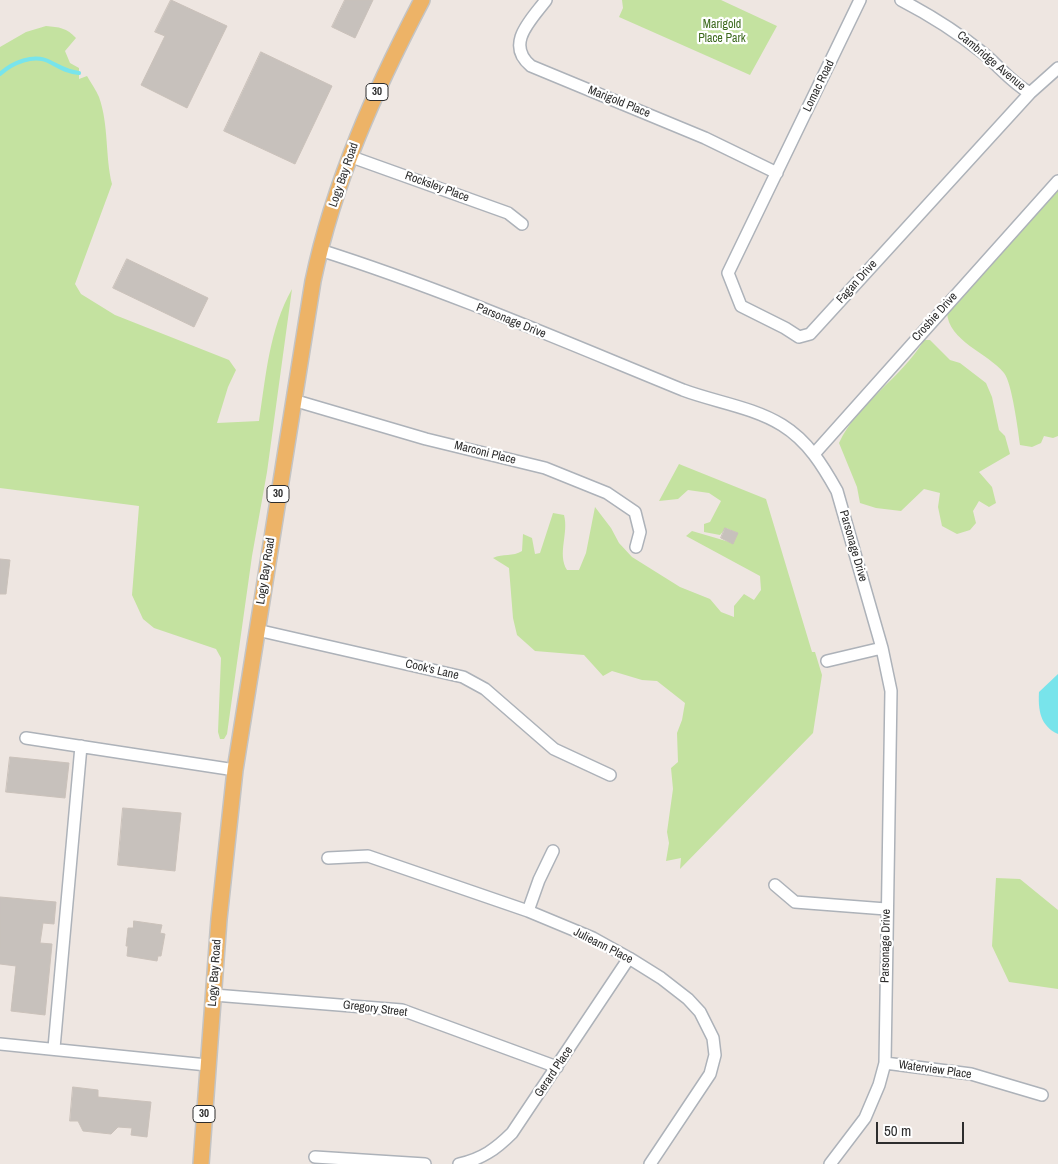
<!DOCTYPE html>
<style>
body{margin:0}
#map{position:relative;width:1058px;height:1164px;overflow:hidden;background:#eee6e1;font-family:"Archivo Narrow",sans-serif}
canvas{display:block}
.scale{position:absolute;left:876px;top:1122px;width:88px;height:22px;box-sizing:border-box;border:2px solid #2d2d2d;border-top:0;padding-left:6px;font-size:15px;line-height:18px;white-space:nowrap;color:#2d2d2d;-webkit-text-stroke:4px #fff;paint-order:stroke}
</style>
<div id="map">
<canvas width="1058" height="1164"></canvas>
<div class="scale">50 m</div>
</div>
<script>
const ctx = document.querySelector('canvas').getContext('2d');
ctx.lineJoin = 'round';
function paint(path, color) { ctx.fillStyle = color; ctx.fill(path, 'evenodd'); }
function stroke(path, color, width, dash) { ctx.strokeStyle = color; ctx.lineWidth = width; ctx.lineCap = dash ? 'butt' : 'round'; ctx.setLineDash(dash || []); ctx.stroke(path); }
function drawText(font, color, halo, rows, align = 'center') {
  ctx.font = font + ' "Archivo Narrow",sans-serif'; ctx.lineWidth = 4.5; ctx.setLineDash([]); ctx.textBaseline = 'middle'; ctx.strokeStyle = halo; ctx.fillStyle = color; for (const [text, x, y, turn = 0] of rows) {
    ctx.save(); ctx.translate(x, y); ctx.rotate((+turn || 0) * Math.PI / 180); ctx.textAlign = isNaN(turn) ? turn : align; if (halo) ctx.strokeText(text, 0, 0); ctx.fillText(text, 0, 0); ctx.restore();
  }
}
const green = new Path2D(`
 M 622,0 L 721,0 L 777,26 L 750,75 L 619,17 L 623,8 Z
 M 46,26 C 59,27 67,28 76,38 L 65,51 L 70,63 L 79,68 L 79,79 L 87,76 C 91,83 96,90 99,97 C 109,125 105,156 112,184 L 75,284 L 81,294 L 115,315 L 229,360 L 236,370 L 228,387 L 217,423 L 259,421 C 266,376 269,330 292,289 L 267,472 L 252,556 L 227,734 L 224,739 L 220,739 L 218,732 L 221,658 L 216,649 L 154,628 L 143,619 L 132,595 L 139,506 L 0,488 L 0,47 L 26,32 Z
 M 1058,191 L 1058,436 L 1053,438 L 1044,436 L 1041,443 L 1032,447 L 1020,445 C 1018,430 1012,383 1004,373 C 988,353 948,341 947,312 Z
 M 924,340 L 930,340 L 950,360 L 960,363 L 986,383 L 992,397 L 999,430 L 1005,436 L 1010,454 L 979,472 L 992,487 L 996,503 L 989,507 L 979,501 L 973,511 L 976,523 L 970,530 L 957,534 L 942,526 L 938,507 L 940,493 L 924,489 L 901,511 L 876,508 L 860,503 L 857,487 L 839,443 C 858,402 901,379 924,340 Z
 M 679,464 L 766,499 L 812,652 L 815,652 L 822,675 L 813,733 L 680,869 L 681,858 L 666,861 L 669,843 L 667,832 L 673,789 L 671,768 L 678,762 L 677,733 L 682,720 L 685,703 L 657,681 L 642,680 L 612,671 L 603,676 L 584,655 L 535,651 L 517,635 L 513,618 L 509,568 L 493,558 C 503,553 513,557 522,551 L 523,534 L 532,538 L 535,554 L 540,553 L 553,513 L 564,515 C 569,533 557,554 567,570 L 579,570 L 586,553 L 595,507 L 611,528 L 619,543 L 632,557 L 680,587 L 710,599 L 721,612 L 734,617 L 734,606 L 744,594 L 754,600 L 761,590 L 760,576 L 686,536 L 692,531 L 733,543 L 737,533 L 726,528 L 720,535 L 704,532 L 704,524 L 710,522 L 721,501 L 709,493 L 688,490 L 678,499 L 659,501 Z
 M 996,878 L 1020,879 L 1058,910 L 1058,989 L 1009,982 L 992,946 Z`);
const water = new Path2D(`
 M 1058,674 L 1058,734 C 1040,726 1038,710 1039,692 Z`);
const stream = new Path2D(`
 M 0,74 C 12,63 34,53 50,62 C 60,67 67,72 79,73`);
const building = new Path2D(`
 M 171,0 L 227,26 L 187,108 L 141,85 L 165,36 L 155,32 Z
 M 345,0 L 373,0 L 355,38 L 332,27 Z
 M 261,52 L 332,86 L 295,164 L 224,131 Z
 M 127,259 L 208,298 L 194,327 L 113,288 Z
 M 725,528 L 738,533 L 733,544 L 721,538 Z
 M 0,559 L 10,560 L 6,594 L 0,594 Z
 M 10,757 L 69,763 L 65,798 L 6,792 Z
 M 123,808 L 181,813 L 175,871 L 118,865 Z
 M 0,897 L 56,902 L 54,924 L 43,923 L 40,943 L 52,944 L 45,1015 L 11,1011 L 16,966 L 0,964 Z
 M 134,921 L 162,925 L 160,933 L 165,934 L 161,956 L 158,956 L 157,961 L 127,956 L 128,946 L 126,946 L 128,928 L 133,928 Z
 M 73,1087 L 98,1090 L 98,1097 L 151,1102 L 147,1137 L 131,1135 L 132,1128 L 118,1127 L 111,1134 L 83,1131 L 78,1121 L 70,1121 Z`);
const minor = new Path2D(`
 M 546,0 C 532,19 504,44 531,66 L 705,138 L 777,173
 M 860,0 L 728,273 L 741,306 L 785,328 L 799,337 L 810,334 L 1030,93 L 1058,68
 M 901,0 C 930,15 957,32 983,53 C 999,66 1012,83 1030,93
 M 349,156 L 508,213 L 522,224
 M 320,250 C 443,289 563,341 683,390 C 715,402 753,407 782,425 C 808,441 823,466 837,491 L 882,648 L 891,691 L 885,1063 L 879,1085 L 865,1118 L 830,1164
 M 293,400 L 426,439 L 545,468 L 607,493 L 635,512 L 640,532 L 636,547
 M 814,454 L 1058,181
 M 257,630 L 463,677 L 485,689 L 554,749 L 610,775
 M 827,661 L 882,648
 M 26,738 L 235,770
 M 328,858 L 368,856 L 528,911 L 593,938 L 629,958 L 661,978 L 688,999 L 700,1012 L 713,1038 L 715,1055 L 710,1074 L 650,1164
 M 775,885 L 795,902 L 886,909
 M 528,911 L 539,880 L 553,851
 M 214,995 L 402,1010 L 557,1067
 M 0,1044 L 207,1065
 M 54,1048 L 81,746
 M 885,1063 L 971,1074 L 1042,1095
 M 315,1157 L 425,1164
 M 459,1164 C 482,1159 496,1149 512,1133 L 629,958`);
const major = new Path2D(`
 M 201,1164 L 219,919 L 235,770 L 313,281 C 334,181 375,90 422,0`);
const shields = [
 [377,92,22],
 [278,494,22],
 [204,1114,22]
];
const shieldNames = [
 ["30",377,92],
 ["30",278,494],
 ["30",204,1114]
];
const parkNames = [
 ["Marigold",722,25],
 ["Place Park",722,39]
];
const streetNames = [
 ["Cambridge Avenue",991,61,40],
 ["Lomac Road",819,86,-64],
 ["Marigold Place",619,102,22],
 ["Logy Bay Road",344,175,-71],
 ["Rocksley Place",437,187,20],
 ["Fagan Drive",857,282,-48],
 ["Crosbie Drive",935,317,-48],
 ["Parsonage Drive",511,321,22],
 ["Marconi Place",485,453,14],
 ["Parsonage Drive",853,546,74],
 ["Logy Bay Road",266,571,-81],
 ["Cook's Lane",432,670,13],
 ["Julieann Place",603,946,27],
 ["Parsonage Drive",886,946,-89],
 ["Logy Bay Road",215,973,-86],
 ["Gregory Street",375,1009,7],
 ["Waterview Place",935,1070,8],
 ["Gerard Place",554,1072,-56]
];
paint(green, '#c4e2a0');
paint(water, '#78e4eb');
stroke(stream, '#78e4eb', 4);
paint(building, '#c7c1bc');
stroke(building, '#cac1ba', 1);
stroke(minor, '#adb2b9', 14);
stroke(major, '#c4c4c4', 18);
stroke(minor, '#fff', 11);
stroke(major, '#edb367', 15);
for (const [x, y, w] of shields) { const box = new Path2D(); box.roundRect(x - w / 2, y - 8.5, w, 17, 4); ctx.fillStyle = '#fff'; ctx.fill(box); stroke(box, '#2d2d2d', 1); }
drawText('bold 11px', '#2d2d2d', null, shieldNames);
drawText('12px', '#3d6a1e', '#fff', parkNames);
drawText('12px', '#2d2d2d', '#fff', streetNames);
</script>
